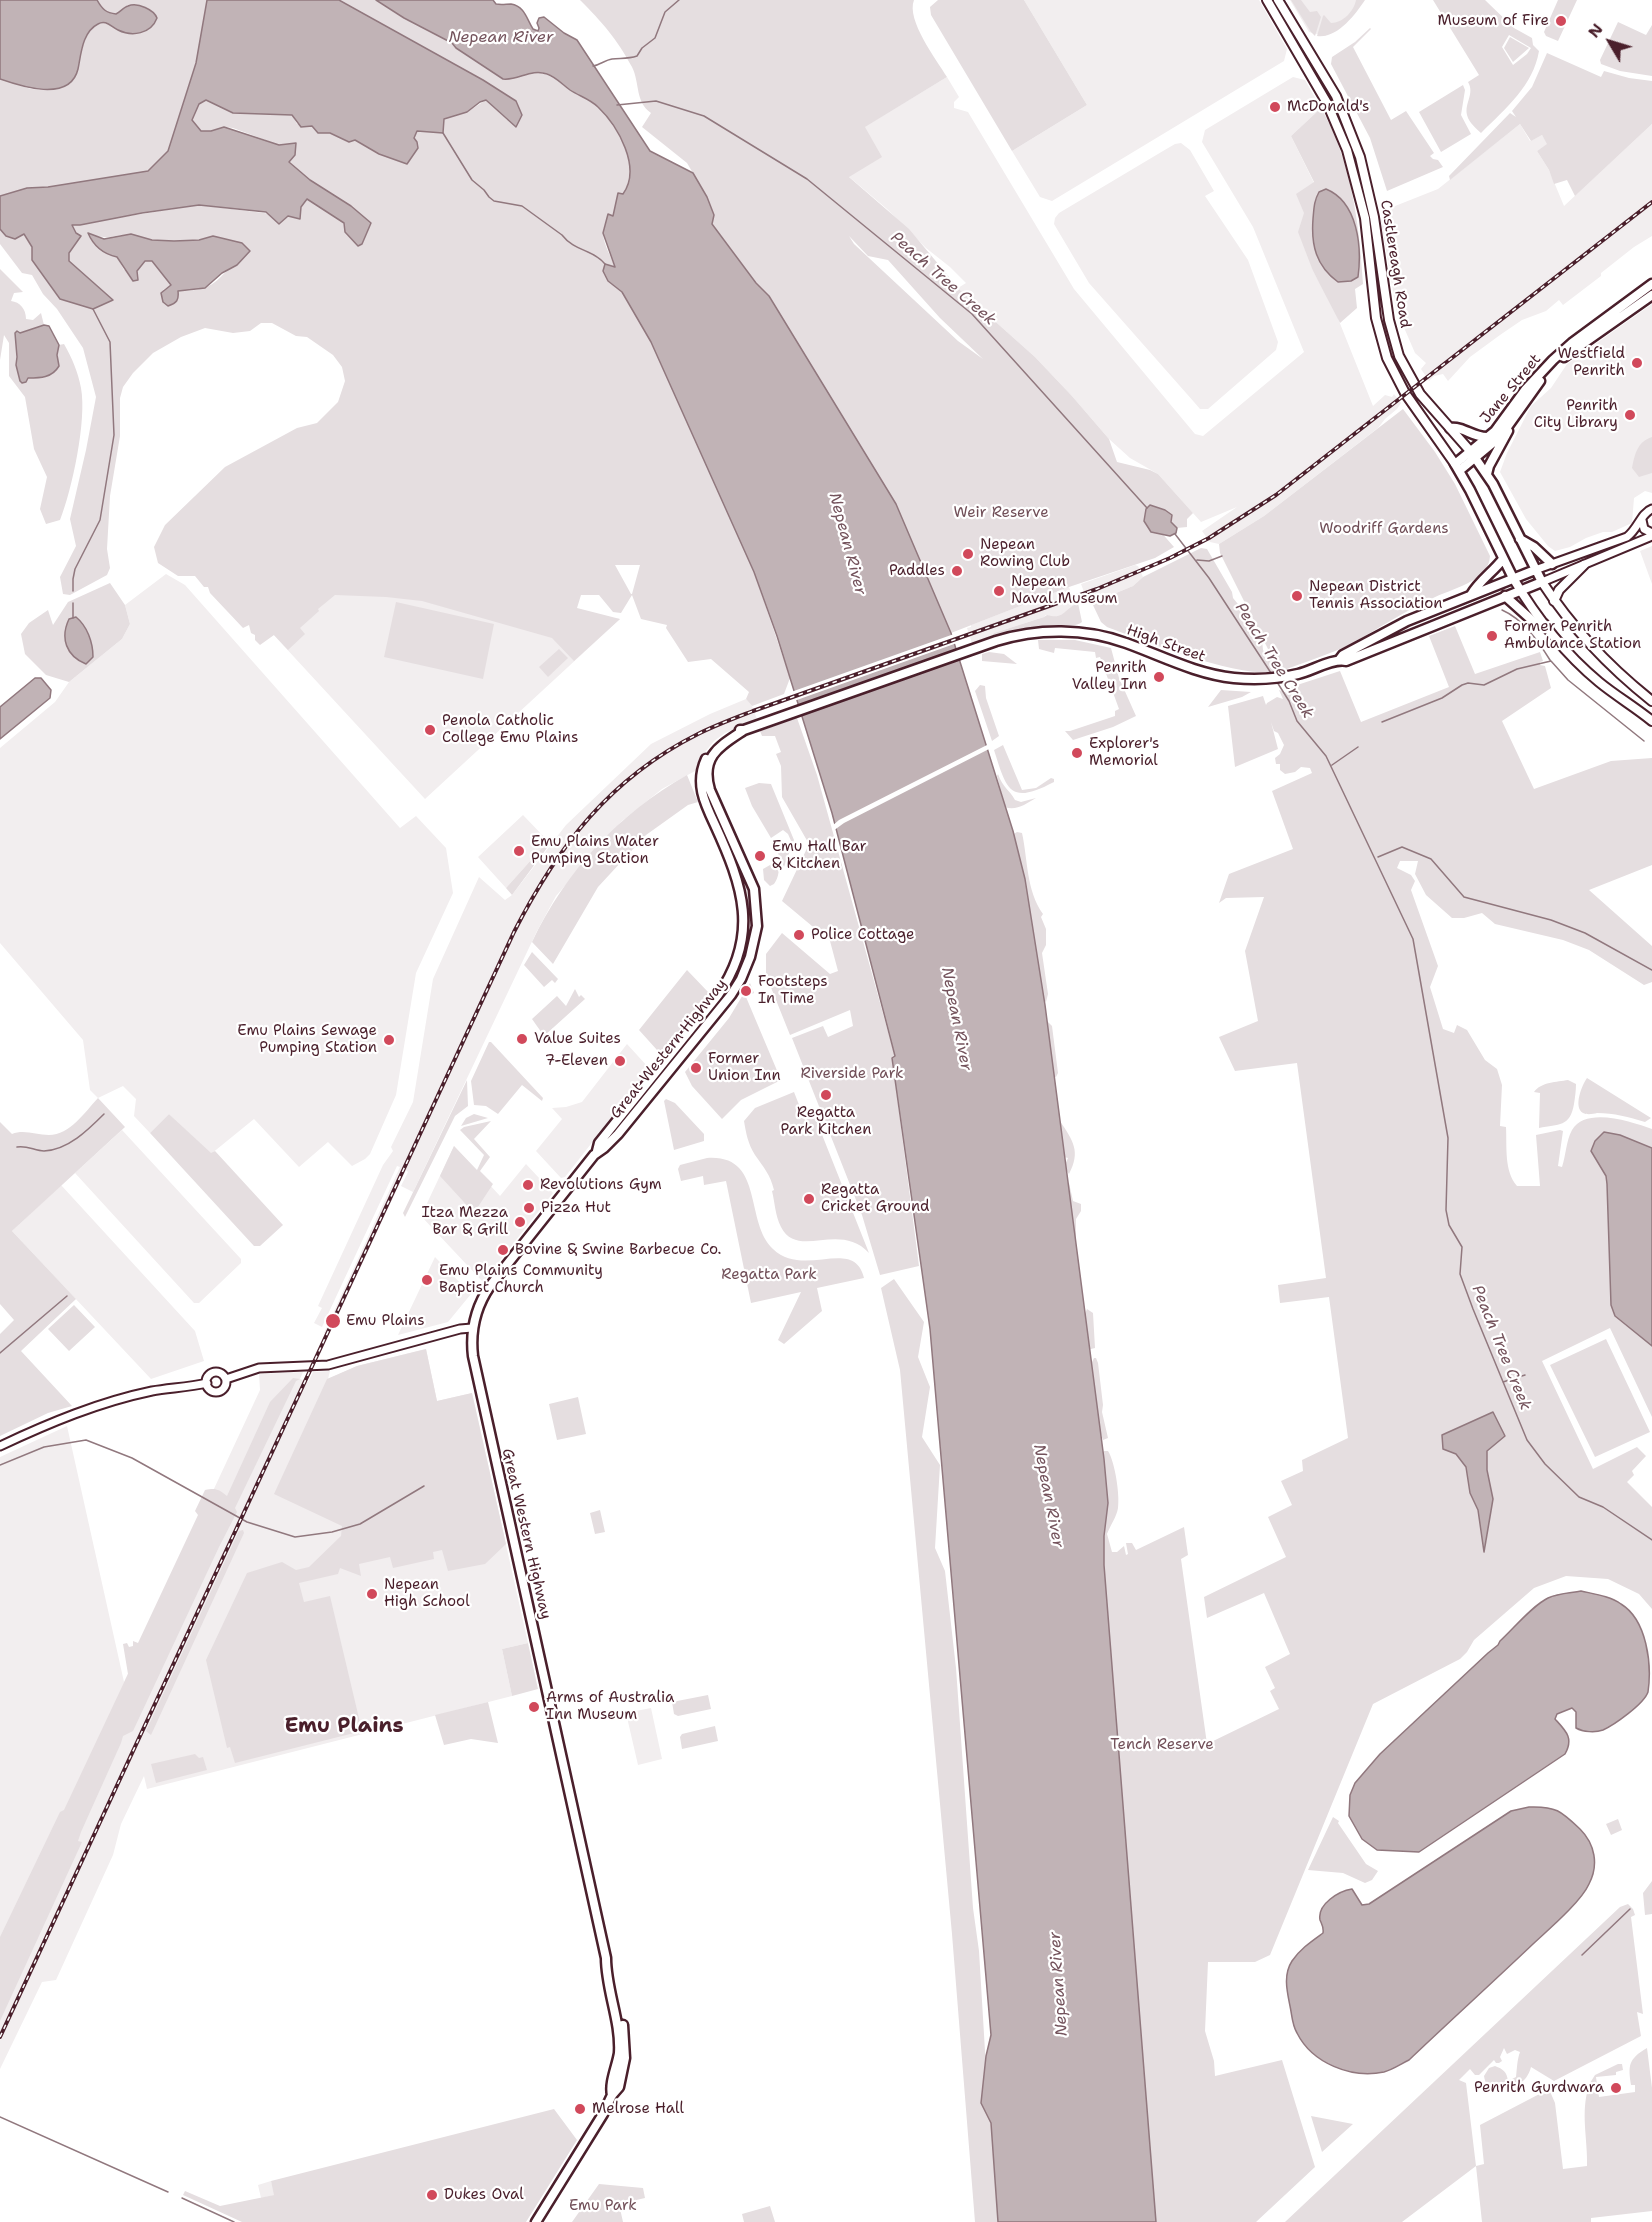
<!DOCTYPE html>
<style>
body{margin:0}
#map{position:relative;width:1652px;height:2222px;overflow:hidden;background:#fff;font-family:"Shantell Sans",sans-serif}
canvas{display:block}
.north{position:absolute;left:1580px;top:12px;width:60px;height:60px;-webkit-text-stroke:4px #fff;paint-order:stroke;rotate:308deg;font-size:16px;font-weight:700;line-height:24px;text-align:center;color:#4a1f2b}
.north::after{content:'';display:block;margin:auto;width:21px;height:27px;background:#4a1f2b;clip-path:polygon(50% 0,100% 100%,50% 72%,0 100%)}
</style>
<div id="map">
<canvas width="1652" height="2222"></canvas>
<div class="north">N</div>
</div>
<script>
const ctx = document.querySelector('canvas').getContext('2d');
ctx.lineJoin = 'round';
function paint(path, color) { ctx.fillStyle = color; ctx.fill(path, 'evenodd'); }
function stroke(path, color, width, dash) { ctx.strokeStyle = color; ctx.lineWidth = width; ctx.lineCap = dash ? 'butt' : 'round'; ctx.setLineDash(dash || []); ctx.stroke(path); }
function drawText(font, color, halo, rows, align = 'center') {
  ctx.font = font + ' "Shantell Sans",sans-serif'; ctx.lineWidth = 4.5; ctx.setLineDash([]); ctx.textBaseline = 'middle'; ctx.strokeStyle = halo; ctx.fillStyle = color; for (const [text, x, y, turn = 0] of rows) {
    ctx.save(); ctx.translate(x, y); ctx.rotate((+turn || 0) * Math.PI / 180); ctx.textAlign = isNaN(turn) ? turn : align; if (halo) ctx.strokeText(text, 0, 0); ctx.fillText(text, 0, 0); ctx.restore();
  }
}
const built = new Path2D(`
 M 1024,0 L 1259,0 L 1287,49 L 1284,61 L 1052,201 L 1040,197 L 1012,151 L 1087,105 Z
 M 1290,0 L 1364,0 L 1346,22 L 1325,36 L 1309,32 Z
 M 947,77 L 959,97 L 954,102 L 954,108 L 968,112 L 1074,289 L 1195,434 L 1203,436 L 1304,352 L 1253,227 L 1202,142 L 1205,130 L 1293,77 L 1305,80 L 1321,108 L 1291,136 L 1314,183 L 1304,213 L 1313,271 L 1333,306 L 1373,406 L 1385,395 L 1392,397 L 1394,394 L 1401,403 L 1397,409 L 1385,419 L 1378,428 L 1264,516 L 1219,544 L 1210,542 L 1202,531 L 1237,507 L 1201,522 L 1158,474 L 1130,458 L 1109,439 L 1072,396 L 1035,357 L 960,290 L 958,288 L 966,283 L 950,267 L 926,248 L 887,209 L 821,153 Z
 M 1520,124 L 1530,141 L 1542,135 L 1548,144 L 1537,151 L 1549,170 L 1564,206 L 1652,124 L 1652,236 L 1634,247 L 1601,273 L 1601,276 L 1563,305 L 1559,300 L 1546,311 L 1522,320 L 1500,335 L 1470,357 L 1448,381 L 1443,374 L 1434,376 L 1429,381 L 1421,369 L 1426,363 L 1415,353 L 1396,309 L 1381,221 L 1385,210 L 1438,189 Z
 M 1181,143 L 1190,150 L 1214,191 L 1205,196 L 1248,260 L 1278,342 L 1276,350 L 1208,409 L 1200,409 L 1194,402 L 1089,283 L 1054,224 L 1055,218 L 1059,213 L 1163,151 L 1175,144 Z
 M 1652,304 L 1652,493 L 1645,491 L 1634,498 L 1632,523 L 1612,532 L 1603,532 L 1586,538 L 1570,547 L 1555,551 L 1548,546 L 1526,519 L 1500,472 L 1507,453 L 1531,406 L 1551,388 L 1567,364 Z
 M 1652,546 L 1652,584 L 1640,551 Z
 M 1135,565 L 1138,566 L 1143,577 L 1133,586 L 1092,603 L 1086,597 L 1081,584 Z
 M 166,574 L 185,585 L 400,828 L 416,816 L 446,848 L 453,893 L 416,973 L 396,1095 L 370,1154 L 365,1159 L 352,1166 L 328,1142 L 299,1167 L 254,1119 L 211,1154 L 169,1114 L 150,1133 L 134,1116 L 136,1099 L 123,1086 L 98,1098 L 90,1090 L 83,1040 L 0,943 L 0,748 L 55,702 L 69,682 L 122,639 L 130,624 L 125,605 Z
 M 298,583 L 620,619 L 425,799 L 259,619 Z
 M 1069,587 L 1074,601 L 1076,600 L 1078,603 L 1062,616 L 1053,617 L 1046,615 L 1044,617 L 994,633 L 992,636 L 972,643 L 967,628 L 971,627 L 971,625 Z
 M 746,699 L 752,706 L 758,722 L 753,721 L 725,733 L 714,741 L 701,757 L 695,771 L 662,789 L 622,821 L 556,896 L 537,931 L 413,1192 L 401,1186 L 408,1172 L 406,1170 L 329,1335 L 324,1333 L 400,1167 L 397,1166 L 322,1327 L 314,1323 L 322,1308 L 318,1306 L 383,1165 L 393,1151 L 391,1147 L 413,1102 L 433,979 L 479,877 L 505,900 L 512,895 L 566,825 L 651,744 L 710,714 Z
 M 523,815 L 548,841 L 506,888 L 478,857 Z
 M 627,1044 L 648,1067 L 648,1071 L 565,1177 L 561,1178 L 536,1151 L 562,1119 L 552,1108 L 566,1107 L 582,1102 Z
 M 122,1130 L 241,1259 L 241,1263 L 199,1303 L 194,1303 L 75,1173 Z
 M 454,1146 L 500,1196 L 526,1164 L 553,1193 L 483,1282 L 421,1216 Z
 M 61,1185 L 195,1331 L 204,1361 L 151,1379 L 12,1231 Z
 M 435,1257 L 471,1294 L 448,1322 L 398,1335 Z
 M 426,1349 L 437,1401 L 472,1393 L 528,1643 L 502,1649 L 512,1696 L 147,1789 L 144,1776 L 121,1824 L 113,1855 L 56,1980 L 42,1982 L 0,2069 L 0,1457 L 67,1426 L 124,1682 L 260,1390 L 259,1374 L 303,1372 L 300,1379 L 308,1382 L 313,1372 L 330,1371 L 328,1379 L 357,1366 Z
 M 651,1708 L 662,1759 L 638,1765 L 626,1713 Z
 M 271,2181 L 275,2195 L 261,2198 L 258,2185 Z`);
const green = new Path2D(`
 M 97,0 L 207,0 L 196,63 L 168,151 L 148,171 L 48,187 L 27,188 L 0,196 L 0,79 L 31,89 L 49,90 L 77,72 C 79,59 87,15 107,23 C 111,24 116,29 119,31 L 128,5 L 116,15 C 105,13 102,9 97,0 Z
 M 339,0 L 376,0 L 404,18 L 452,43 L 456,48 L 517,78 C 543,65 551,78 571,90 C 579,95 588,98 595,104 C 617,122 642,168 623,194 L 618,194 L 613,216 L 608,214 C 607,220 603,228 603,234 C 604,245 611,257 615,267 L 608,265 L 608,281 L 622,292 L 651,342 L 754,572 L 790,678 L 784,694 L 752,706 L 746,699 L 749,692 L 711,659 L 688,662 L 666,628 L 667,625 L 641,619 L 632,595 L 621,613 L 613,612 L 599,595 L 581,595 L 577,608 L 620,619 L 574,661 L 552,638 L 422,601 L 386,597 L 335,595 L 318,609 L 319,611 L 300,628 L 305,634 L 288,650 L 274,635 L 260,645 L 255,640 L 255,635 L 251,633 L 249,625 L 243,628 L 210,593 L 208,587 L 204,587 L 195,576 L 178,576 L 158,563 L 154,547 L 165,525 L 225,467 L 297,428 L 317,423 L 338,402 L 345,381 L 342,367 L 333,355 L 307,337 L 296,336 L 272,323 L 261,323 L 250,331 L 233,333 L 205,328 L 181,337 L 153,353 L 133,373 L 123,387 L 120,398 L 120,436 L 110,496 L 107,549 L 110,568 L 107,575 L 70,595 L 63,594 L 60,577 L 76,546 L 70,519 L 86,450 L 96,397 L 83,348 L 57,309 L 43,294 L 32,275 L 22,273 L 0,244 L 0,229 L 6,236 L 23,234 L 32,247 L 32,260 L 112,300 L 69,261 L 69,253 L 81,236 L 76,233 L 71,225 L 199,205 L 288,216 L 307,199 L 344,223 L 346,232 L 357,245 L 371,223 L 351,206 L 310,180 L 289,161 L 279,145 L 233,128 L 224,127 L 211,131 L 201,131 L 192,120 L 199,104 L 206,100 L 233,113 L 292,115 L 297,124 L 312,126 L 318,133 L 330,133 L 348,142 L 355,140 L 379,154 L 414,139 L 417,131 L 444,119 L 467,112 L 486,100 L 507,120 L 522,115 L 516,101 L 483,80 ZM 89,234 C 111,241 111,234 130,235 C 138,235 145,239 153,240 C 173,242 194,242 214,236 L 237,265 C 227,268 223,276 215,282 C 201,293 180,291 163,290 L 171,285 L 152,261 L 145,261 L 137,271 L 124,270 L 117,257 ZM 615,565 L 640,565 L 632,594 L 631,594 Z
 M 580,0 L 914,0 C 906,20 936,59 947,77 L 865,127 L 882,157 L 849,177 L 909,229 L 960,290 L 1035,357 L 1072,396 L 1109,439 L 1117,462 L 1150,470 L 1158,474 L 1193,513 L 1187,519 L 1187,527 L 1177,528 L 1157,508 L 1150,505 L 1145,514 L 1174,547 L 1155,558 L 1069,587 L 951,633 L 896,504 L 769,296 L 756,283 L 712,224 L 707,197 L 687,163 L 642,127 L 651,113 C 635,102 640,83 632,67 C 617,39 602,22 580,0 ZM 849,236 L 868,256 L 888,260 L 940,318 L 983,359 L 958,341 L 854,244 Z
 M 938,0 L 1024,0 L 1087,105 L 1012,151 L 931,15 L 930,7 Z
 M 1291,0 L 1301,0 L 1310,12 L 1317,11 L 1321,17 L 1315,36 L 1311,32 Z
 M 1356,0 L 1365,0 C 1355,15 1337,39 1317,36 L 1323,16 L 1324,15 L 1331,23 C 1343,23 1354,11 1356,0 Z
 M 1433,0 L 1485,0 L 1514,28 L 1532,38 L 1533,45 L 1539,51 C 1533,86 1506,108 1481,133 C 1477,129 1469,123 1467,115 C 1464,103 1475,94 1468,82 L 1479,75 ZM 1509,35 L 1531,48 L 1527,54 L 1513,65 L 1502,47 Z
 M 1558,0 L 1577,0 L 1558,41 L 1546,36 L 1544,32 Z
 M 1618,22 L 1646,35 L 1652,25 L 1652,76 L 1620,71 L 1601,64 L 1600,60 Z
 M 1370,28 L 1371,29 L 1353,47 L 1391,120 L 1406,111 L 1434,153 L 1430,156 L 1433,159 L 1438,160 L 1443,167 L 1387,191 L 1370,138 L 1331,64 L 1332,57 L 1355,42 Z
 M 1510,37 L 1529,48 L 1513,62 L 1504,48 Z
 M 1547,53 L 1601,77 L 1604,71 L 1629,78 L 1652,81 L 1652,124 L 1575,196 L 1567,180 L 1554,184 L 1549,170 L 1537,151 L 1547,144 L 1542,135 L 1531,141 L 1520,124 L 1450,180 L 1449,176 L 1510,113 L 1516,117 L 1512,111 L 1532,87 Z
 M 1463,85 L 1465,90 L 1461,115 L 1471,134 L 1441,152 L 1419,112 Z
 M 1321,108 C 1352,162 1359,223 1363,284 L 1355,289 L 1357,308 L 1340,323 L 1313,271 L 1298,232 L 1304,213 L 1296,194 L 1314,182 L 1291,136 Z
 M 0,269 L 23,292 L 14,293 L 11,301 C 20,302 26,309 26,319 L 33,320 L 41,313 L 44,325 L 20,333 L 17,331 L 16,365 L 20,379 L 26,382 L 28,378 C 38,377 48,378 56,370 L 59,345 L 64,344 C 72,358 78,372 81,388 C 87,420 72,490 60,520 L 46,524 L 40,509 L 47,477 L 34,449 L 25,397 L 9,376 L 9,343 L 4,335 L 0,360 Z
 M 1403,409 L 1435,452 L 1455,484 L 1490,556 C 1489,582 1450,589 1431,599 C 1403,612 1378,629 1351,644 C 1330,654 1305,662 1284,670 C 1247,683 1145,641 1107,627 L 1101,622 L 1092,603 L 1133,586 L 1143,577 L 1201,548 L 1207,549 L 1232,592 L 1233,598 L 1242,609 L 1243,619 L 1248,627 L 1258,638 L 1262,640 L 1263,650 L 1268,658 L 1273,659 L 1220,553 L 1219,544 L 1264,516 Z
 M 1652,437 L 1652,473 L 1639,477 L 1632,468 C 1635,454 1637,442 1652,437 Z
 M 110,583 L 125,605 L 130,624 L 122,639 L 69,682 L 46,675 L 25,654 L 21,634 L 29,623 L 48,610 L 53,625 L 68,602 Z
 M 396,602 L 494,624 L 483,679 L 384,657 Z
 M 1078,603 L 1082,622 C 1074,628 1060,625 1050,626 C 1031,628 1011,631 993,638 L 992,636 L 994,633 L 1044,617 L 1047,615 C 1064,620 1063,610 1078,603 Z
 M 1455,626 L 1475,674 L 1540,652 L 1543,661 L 1540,662 L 1540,665 L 1545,666 L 1551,688 L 1502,721 L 1534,789 L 1611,761 L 1652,758 L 1652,865 L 1589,890 L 1652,946 L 1652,982 L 1644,985 L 1589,950 L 1563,940 L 1495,924 L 1482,913 L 1464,918 L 1452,918 L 1426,895 L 1415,874 L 1418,861 L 1400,861 L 1397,868 L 1411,875 L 1415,881 L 1411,890 L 1438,966 L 1430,987 L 1443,1029 L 1454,1033 L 1457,1025 L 1467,1030 L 1485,1060 L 1497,1069 L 1502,1085 L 1500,1126 L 1506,1127 C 1507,1147 1504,1171 1517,1186 L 1540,1186 L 1536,1135 L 1560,1130 L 1563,1131 L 1558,1166 L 1562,1167 C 1566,1155 1566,1141 1572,1130 C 1586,1106 1632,1122 1652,1129 L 1652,1148 L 1612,1133 L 1591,1151 L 1606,1176 L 1607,1184 L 1611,1305 L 1619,1320 L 1652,1346 L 1652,1417 L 1610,1328 L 1542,1361 L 1593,1469 L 1637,1447 L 1646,1456 L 1632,1471 L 1634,1475 L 1627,1482 L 1652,1507 L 1652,1609 L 1639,1594 L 1608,1579 L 1566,1576 L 1534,1588 L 1474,1640 L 1467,1652 L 1460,1659 L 1373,1704 L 1270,1955 L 1255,1962 L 1208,1962 L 1205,2031 L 1214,2061 L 1215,2076 L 1282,2060 L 1315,2167 L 1256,2222 L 1156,2222 L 1104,1565 L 1101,1455 L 1104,1451 L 1108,1451 C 1115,1462 1120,1495 1118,1508 C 1117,1516 1110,1526 1107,1534 L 1112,1552 L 1117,1552 L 1124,1546 L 1126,1555 L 1128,1554 L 1126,1543 L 1132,1543 L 1136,1550 L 1184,1527 L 1188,1555 L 1181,1559 L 1207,1744 L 1279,1709 L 1270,1691 L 1275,1688 L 1265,1667 L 1290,1654 L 1264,1593 L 1207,1618 L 1204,1597 L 1286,1557 L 1268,1517 L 1292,1505 L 1281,1481 L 1303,1471 L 1302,1460 L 1348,1438 L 1329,1297 L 1280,1303 L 1278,1285 L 1326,1278 L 1297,1063 L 1235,1071 L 1219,1037 L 1258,1021 L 1245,951 L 1264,897 L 1226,898 L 1219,903 L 1229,874 L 1293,849 L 1272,791 L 1312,773 L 1310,768 L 1301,767 L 1295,772 L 1285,774 L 1280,770 L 1280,764 L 1276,764 L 1275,758 L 1280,754 L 1284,745 L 1278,733 L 1274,731 L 1271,722 L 1278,749 L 1235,767 L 1228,706 L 1263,696 L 1266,705 L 1267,703 L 1277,697 L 1283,699 L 1279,690 L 1287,693 L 1291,687 L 1340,671 L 1361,722 L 1449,687 L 1429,636 ZM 1487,1450 L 1487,1470 L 1493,1499 L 1485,1549 L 1478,1510 L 1470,1493 L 1466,1467 L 1456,1454 Z
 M 1038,640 L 1075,640 L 1111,648 L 1119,678 L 1136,716 L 1113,727 L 1073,740 L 1065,731 L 1070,731 L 1115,716 L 1115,711 L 1119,709 L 1100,657 L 1096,658 L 1095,652 L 1055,648 L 1054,653 L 1039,649 Z
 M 559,649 L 568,658 L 548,677 L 539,667 Z
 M 989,652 L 1004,654 L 1017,664 L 982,661 L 982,654 Z
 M 980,685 L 985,686 L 986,698 L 999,736 L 992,741 L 975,691 Z
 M 1221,690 L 1251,692 L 1242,697 L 1208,707 Z
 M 797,718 L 817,775 L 895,1057 L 892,1058 L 919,1266 L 880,1275 L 862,1215 L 792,1038 L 823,1026 L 828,1037 L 853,1026 L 850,1010 L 790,1035 L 766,975 L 766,954 L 782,933 L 830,974 L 838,971 L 830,941 L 782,901 L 809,844 L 782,797 L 781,766 L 776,754 L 781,752 L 775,736 L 762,736 L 760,731 Z
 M 1003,745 L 1022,790 L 1036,788 L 1051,778 L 1054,779 L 1054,782 C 1010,805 1007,791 994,750 Z
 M 998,774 C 1003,788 1009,789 1015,800 L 1021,802 L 1036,798 C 1026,804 1016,811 1005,807 L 997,776 Z
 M 687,775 L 698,802 L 688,805 L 646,835 L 598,887 L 553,964 L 532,942 C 566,871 618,814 687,775 Z
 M 759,783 L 771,784 L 794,840 L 784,867 L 777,851 L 792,843 L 788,834 L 783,830 L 771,838 L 752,806 L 745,788 Z
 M 705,785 L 752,891 L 754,937 L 747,936 C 754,888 727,854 711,812 C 708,803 707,794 705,785 Z
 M 1017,832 L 1022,833 C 1028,860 1026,890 1043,914 L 1041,917 L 1046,929 L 1046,945 L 1042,953 L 1048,994 L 1046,1002 L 1042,998 L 1012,835 Z
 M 548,841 L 550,844 L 512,895 L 506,888 Z
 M 777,861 C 780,868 779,877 774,884 L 770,886 L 764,880 L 763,869 Z
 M 532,952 L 558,979 L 555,983 L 552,980 L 544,987 L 524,965 Z
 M 687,970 L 709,993 L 663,1051 L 657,1050 L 639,1030 Z
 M 750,983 L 754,993 L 746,997 L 781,1080 L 741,1100 L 722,1119 L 692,1086 L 685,1072 L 729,1018 Z
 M 575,989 L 579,997 L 581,995 L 585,999 L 544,1036 L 532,1019 L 557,996 L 566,1006 Z
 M 1048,1022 L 1052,1026 L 1058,1073 L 1056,1077 L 1052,1076 L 1048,1037 Z
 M 489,1042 L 491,1042 L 543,1098 L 542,1101 L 522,1085 L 498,1114 L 486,1106 L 474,1105 L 471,1081 Z
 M 1587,1078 L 1651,1118 L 1645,1122 C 1629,1117 1614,1113 1597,1113 C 1593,1114 1587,1115 1583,1113 C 1573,1107 1582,1085 1587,1078 Z
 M 467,1080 L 468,1106 L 455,1116 L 405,1217 L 403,1213 Z
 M 1568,1080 L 1576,1084 C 1576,1091 1575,1097 1574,1104 C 1570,1127 1559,1124 1539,1128 L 1540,1093 L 1534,1092 C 1541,1082 1557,1082 1568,1080 Z
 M 794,1092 L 805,1120 L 815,1117 L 869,1253 C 839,1221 798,1260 781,1227 C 775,1215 775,1203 772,1191 L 774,1190 C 770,1174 764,1168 755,1155 C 748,1144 746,1133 744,1121 L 755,1108 Z
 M 98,1098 L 125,1127 L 12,1231 L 76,1299 L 21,1351 L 72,1406 L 48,1413 L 0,1436 L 0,1334 L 14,1320 L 0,1304 L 0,1122 L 12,1134 C 24,1129 36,1135 49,1135 C 70,1135 85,1112 98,1098 Z
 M 666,1099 L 675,1103 L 704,1134 L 704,1141 L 674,1150 L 664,1101 Z
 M 169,1114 L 211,1153 L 215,1151 L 283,1225 L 260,1246 L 254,1246 L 150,1133 Z
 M 474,1114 L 488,1118 L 461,1126 L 466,1118 Z
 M 491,1121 L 474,1139 L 490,1157 L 480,1171 L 493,1184 L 474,1213 L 440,1176 L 454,1146 L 477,1170 L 484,1155 L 460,1130 L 464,1127 Z
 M 1060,1121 C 1073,1141 1081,1151 1069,1174 L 1064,1167 L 1068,1158 L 1064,1157 L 1057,1125 Z
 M 707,1158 C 765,1154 744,1222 773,1249 C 804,1279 854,1236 864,1278 L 817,1288 L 822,1311 L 784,1344 L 778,1340 L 801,1292 L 751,1303 L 726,1181 L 704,1185 L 703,1176 L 681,1181 L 678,1169 L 680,1165 Z
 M 1069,1183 L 1073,1201 L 1081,1204 L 1081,1211 L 1076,1219 L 1076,1240 L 1074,1240 L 1066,1187 Z
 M 894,1279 L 924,1322 L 918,1357 L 930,1387 L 922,1437 L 940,1465 L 935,1548 L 945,1571 L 956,1668 L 973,1908 L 979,1951 L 988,2101 L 993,2127 L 999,2222 L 975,2222 L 952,1934 L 900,1370 L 881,1288 Z
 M 74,1305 L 95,1327 L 69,1351 L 48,1329 Z
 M 1087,1309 L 1093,1313 L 1095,1348 L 1087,1350 L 1084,1316 Z
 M 1606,1339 L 1650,1432 L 1595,1457 L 1550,1365 Z
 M 426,1349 L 437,1401 L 472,1393 L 506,1544 L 485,1564 L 448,1571 L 442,1550 L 433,1552 L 434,1559 L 393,1568 L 390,1557 L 359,1564 L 361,1576 L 340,1568 L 338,1574 L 299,1583 L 304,1602 L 330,1596 L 362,1731 L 235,1763 L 230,1747 L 227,1748 L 206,1660 L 247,1573 L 282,1562 L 296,1570 L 309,1567 L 341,1536 L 342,1526 L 274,1494 L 327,1379 L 357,1366 Z
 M 1094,1358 L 1096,1358 L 1098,1363 L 1103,1405 L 1102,1412 L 1108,1438 L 1103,1440 L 1099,1429 L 1090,1366 Z
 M 293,1378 L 300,1379 L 296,1381 L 235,1508 L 237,1512 L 219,1547 L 133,1731 L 123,1736 L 121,1743 L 81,1832 L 78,1841 L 82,1842 L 0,2021 L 0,1937 L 60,1812 L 64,1810 L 128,1674 L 123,1644 L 127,1643 L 129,1647 L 133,1646 L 133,1641 L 138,1643 L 198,1515 L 195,1511 L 205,1490 C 216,1488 218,1489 227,1496 L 270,1402 Z
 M 578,1397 L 586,1434 L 557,1440 L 549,1404 Z
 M 600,1510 L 605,1532 L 595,1534 L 590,1513 Z
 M 243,1530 L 244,1533 L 151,1735 L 146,1731 L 239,1531 Z
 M 528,1643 L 538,1689 L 512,1696 L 502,1649 Z
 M 708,1695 L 711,1709 L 678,1716 L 674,1714 L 672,1702 Z
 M 488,1702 L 498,1743 L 471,1739 L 444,1745 L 435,1715 Z
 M 715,1726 L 718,1741 L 682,1749 L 680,1737 L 682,1734 Z
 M 195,1754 L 199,1758 L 203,1757 L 207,1770 L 156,1783 L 151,1764 Z
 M 1333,1817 L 1339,1821 L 1338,1823 L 1366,1864 L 1378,1871 L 1372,1880 L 1365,1883 L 1343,1873 L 1308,1870 Z
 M 1618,1819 L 1622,1830 L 1611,1835 L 1606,1824 Z
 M 1652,1881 L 1652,1914 L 1645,1915 L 1643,1893 Z
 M 1628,1904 L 1633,1909 L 1635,1915 L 1631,1917 L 1643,2014 L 1637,2012 L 1641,2036 L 1554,2081 L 1531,2067 C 1527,2084 1512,2089 1496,2092 C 1489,2088 1485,2084 1484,2076 L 1489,2068 L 1495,2066 C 1503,2069 1507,2072 1508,2081 L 1516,2077 C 1517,2069 1517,2060 1520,2052 L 1515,2050 L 1507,2054 L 1504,2048 L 1500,2057 L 1502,2061 L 1499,2063 L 1496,2063 L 1494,2060 L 1479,2075 L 1475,2075 L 1470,2069 L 1459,2080 L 1466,2083 L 1476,2166 L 1484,2164 L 1480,2125 L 1549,2089 L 1555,2103 L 1563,2169 L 1587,2166 C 1588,2140 1580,2112 1589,2086 L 1598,2091 L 1599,2097 L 1635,2092 L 1635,2085 L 1631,2085 C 1628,2066 1628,2059 1647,2048 L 1652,2088 L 1652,2211 L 1591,2218 L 1591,2222 L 1482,2222 L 1476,2166 L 1402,2222 L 1285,2222 L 1620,1907 Z
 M 1618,2064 L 1622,2064 L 1623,2070 L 1616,2072 L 1616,2075 L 1596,2077 L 1597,2084 L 1590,2083 L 1595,2075 Z
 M 554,2109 L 577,2140 L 526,2222 L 242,2222 L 183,2195 L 185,2191 L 220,2206 L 274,2195 L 271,2181 Z
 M 1311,2116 L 1353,2124 L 1322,2152 Z
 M 599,2184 L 643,2188 L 645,2198 L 619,2204 L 623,2222 L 572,2222 Z
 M 770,2206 L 775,2222 L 744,2222 L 742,2214 Z`);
const water = new Path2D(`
 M 0,0 L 97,0 C 102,9 106,13 116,14 C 120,12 124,7 128,6 C 138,2 154,10 157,18 C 151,34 132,37 118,30 C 111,27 106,19 98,24 C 82,32 81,55 78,69 C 70,103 20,86 0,79 Z
 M 207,0 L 339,0 L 483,80 L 516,101 L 522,115 L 516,127 L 486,100 L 480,102 L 467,112 L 444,119 L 443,133 L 417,131 L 414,138 L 417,142 L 418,148 L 407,164 L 379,154 L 355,140 L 349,142 L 330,133 L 318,133 L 312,126 L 301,127 L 292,115 L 233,113 L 206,100 L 199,104 L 192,120 L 201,131 L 211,131 L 224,127 L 279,145 L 296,143 L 295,155 L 289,162 L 310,180 L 351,206 L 371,223 L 362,244 L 358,246 L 345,232 L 344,223 L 307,199 L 301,207 L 300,219 L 288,216 L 279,224 L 266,212 L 199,205 L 142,213 L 80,225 L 72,225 L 76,233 L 81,236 L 69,253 L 69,261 L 113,300 L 93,309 L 60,299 L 32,260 L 32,247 L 24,234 L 15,239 L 6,236 L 0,229 L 0,196 L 27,188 L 48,187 L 148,171 L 168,151 L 196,63 Z
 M 376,0 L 493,0 L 496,4 C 502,5 506,4 511,4 C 525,6 527,20 533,29 L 538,31 L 539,28 L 537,23 L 539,18 L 544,17 L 564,33 L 577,40 L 650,151 L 693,173 L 707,197 L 714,215 L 712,224 L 756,283 L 769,296 L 896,504 L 951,633 L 1013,831 L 1025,879 L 1045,1005 L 1104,1459 L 1108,1503 L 1104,1536 L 1104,1565 L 1156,2222 L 998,2222 L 991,2123 L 981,2103 L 986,2056 L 991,2035 L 930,1329 L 892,1058 L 895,1056 L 832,813 L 777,636 L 754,572 L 651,342 L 622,292 L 608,281 L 603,271 L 605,264 L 615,267 L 603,233 L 608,214 L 613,216 L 618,193 L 623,194 C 642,168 618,126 598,107 C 590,99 579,96 570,90 C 563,85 556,77 547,74 C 531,68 518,81 503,79 L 456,48 L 452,43 L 404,18 Z
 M 1326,189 C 1358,202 1362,247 1358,277 L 1351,281 L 1338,282 C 1316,266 1311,245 1313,219 C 1314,208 1314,201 1319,192 Z
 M 88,233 L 104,239 L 131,234 L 152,240 L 174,241 L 199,240 L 213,236 L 242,243 L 250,251 L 237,265 L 222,273 L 205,288 L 178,291 C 179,300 177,303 168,306 L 163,302 L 161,293 L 171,285 L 152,261 L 145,261 L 137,271 L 138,280 L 133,281 L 117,257 C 103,254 94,247 88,233 Z
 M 44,325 L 49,326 L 59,345 L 57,355 L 59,366 C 52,378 40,378 28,378 L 26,382 L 22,383 L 20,381 L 16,365 L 17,357 L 15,333 L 17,331 L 20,333 Z
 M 1150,505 L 1165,510 L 1172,515 L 1171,522 L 1177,528 L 1176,533 L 1170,536 L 1151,532 L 1144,521 L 1146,509 Z
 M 76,617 C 87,626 93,642 93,657 L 86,664 C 66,656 60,638 69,619 Z
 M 35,678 L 41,678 L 51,690 L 50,698 L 0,739 L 0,707 Z
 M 1604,1132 L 1620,1135 L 1652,1148 L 1652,1346 L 1615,1316 L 1611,1305 L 1607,1184 L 1606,1176 L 1591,1151 L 1595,1141 Z
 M 1493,1412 L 1505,1436 L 1487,1451 L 1487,1470 L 1493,1499 L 1484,1552 L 1478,1510 L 1470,1493 L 1466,1467 L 1456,1454 L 1443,1449 L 1442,1435 Z
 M 1581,1591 C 1594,1594 1610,1596 1621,1604 C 1647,1620 1652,1664 1648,1692 C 1644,1704 1614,1725 1603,1730 C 1595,1733 1583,1732 1576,1728 L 1576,1712 L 1572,1708 L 1557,1714 L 1555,1719 C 1566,1731 1574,1738 1565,1754 L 1419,1852 L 1377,1850 L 1362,1839 L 1349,1816 L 1350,1795 L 1355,1783 L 1380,1754 L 1488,1653 L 1498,1645 L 1500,1641 C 1514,1628 1532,1606 1548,1598 C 1558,1593 1570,1593 1581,1591 Z
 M 1529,1807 C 1556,1806 1561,1811 1580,1829 C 1595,1844 1599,1865 1589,1884 C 1581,1902 1548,1930 1533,1944 C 1492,1983 1450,2021 1409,2060 C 1401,2064 1392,2070 1384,2072 C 1351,2079 1312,2063 1297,2033 C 1292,2025 1292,2015 1290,2006 C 1287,1991 1283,1975 1292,1961 C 1300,1949 1312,1941 1323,1933 C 1324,1927 1322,1925 1320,1920 C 1317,1904 1339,1891 1352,1889 L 1362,1905 L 1369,1904 L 1511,1811 Z`);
const pier = new Path2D(`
 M 954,634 L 957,643 L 794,701 L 791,692 Z
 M 989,744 L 991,748 L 844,823 L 833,831 L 832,826 L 839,820 Z`);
const stream = new Path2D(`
 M 593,66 C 600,65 605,60 612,59 C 621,58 628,59 637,56 L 642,48 L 655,38 L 665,12 L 679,0
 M 617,105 L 656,101 L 704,116 L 807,179 L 972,314 L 1147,508
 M 443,133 L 472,180 L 484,190 L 489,197 L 494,201 L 522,206 L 562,235 C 574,251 594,250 605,264
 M 1175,534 L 1209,578 L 1271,673
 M 1197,560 L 1209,561 L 1222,556
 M 73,591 L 73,579 L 75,569 L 100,520 L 114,435 L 110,342 L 93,309
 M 1502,610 C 1523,619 1538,641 1550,660
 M 73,618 L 73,603
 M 1277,682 L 1289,701 L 1297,721 L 1326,756 L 1413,939 L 1448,1138 L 1446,1210 L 1449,1225 L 1462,1247 L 1460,1274 L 1473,1309 L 1527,1440 L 1545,1464 L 1579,1497 L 1603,1507 L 1652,1540
 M 1382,722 L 1442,698 L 1462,685 L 1468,683 L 1484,685 L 1517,669 L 1551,661 L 1568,680 L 1644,741
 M 1332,765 L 1358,747
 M 1378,857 L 1402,847 L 1431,859 L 1464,897 L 1551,920 L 1585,933 L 1652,970
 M 17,1147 C 27,1145 35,1151 44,1151 C 68,1150 88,1130 104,1114
 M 0,1353 L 67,1296
 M 1503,1382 L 1525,1375
 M 0,1465 L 44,1447 L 86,1440 L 132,1458 L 247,1522 L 295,1537 L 332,1532 L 360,1524 L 424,1486
 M 1582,1955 L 1630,1909
 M 0,2117 L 168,2192
 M 182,2198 L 234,2222`);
const secondary = new Path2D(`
 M 1642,520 L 1644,529 L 1652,533
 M 1535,570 L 1627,537 C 1638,529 1641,513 1652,509
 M 1542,582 L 1652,536
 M206 1382a10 10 0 1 1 20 0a10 10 0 1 1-20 0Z
 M 226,1379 L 259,1368 L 328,1365 L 460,1329 L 472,1328
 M 0,1446 C 49,1423 99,1402 152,1391 C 170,1388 189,1387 207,1383`);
const primary = new Path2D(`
 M 1267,0 L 1327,103 L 1347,150 L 1365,218 L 1376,318 L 1387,358 L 1405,393 L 1455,464
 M 1278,0 L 1336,96 L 1360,157 L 1374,217 L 1389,320 L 1399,356 L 1420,394 L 1471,452
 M 1513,578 C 1536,617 1564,653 1599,682 C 1616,696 1635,707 1652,721
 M 1542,582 C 1572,628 1609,667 1652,701
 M 1554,601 L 1559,590 L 1584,565`);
const highway = new Path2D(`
 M 1564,357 L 1652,295
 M 1450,428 C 1464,426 1473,438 1488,437
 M 1459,471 L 1500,437 L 1540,381
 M 1487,474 L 1489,466 L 1508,431
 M 1520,539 L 1534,547 L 1552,564
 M 1513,578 L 1470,490 L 1455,464 L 1495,431 L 1525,390 L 1553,360 L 1572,343 L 1652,284
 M 1471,595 C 1479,581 1493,572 1503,559
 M 1505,596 L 1534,622 L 1544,624
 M 1340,659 L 1343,655 L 1407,621 L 1535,570
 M 740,730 L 744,730 L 996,641 C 1038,628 1085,628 1126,643 C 1162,656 1196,674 1234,678 C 1255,680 1277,679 1298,674 C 1312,671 1332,658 1346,661 L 1542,582 L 1493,484 L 1471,452
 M 597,1151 L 599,1143 L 718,995 C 760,935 743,886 715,825 C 704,802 695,783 706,759
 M 612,2095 C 609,2083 617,2066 619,2053 C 621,2021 606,1990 606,1958 L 473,1356 C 470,1330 475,1308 490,1286 L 594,1155 L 604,1148 L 618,1134 L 731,995 L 741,979 L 750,957 L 757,926 L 754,889 L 710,790 C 700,756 720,746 744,730
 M 536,2222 L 603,2114 L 612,2095 L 619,2087 L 625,2058 L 623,2025`);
const rail = new Path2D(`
 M 0,2037 L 514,932 C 558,846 610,778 698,734 C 716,725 735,718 753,711 L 1097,589 L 1170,558 L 1209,538 L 1276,495 L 1652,202`);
const markers = [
 [1561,21,6,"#d1495b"],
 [1275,107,6,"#d1495b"],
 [1637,363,6,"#d1495b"],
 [1630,415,6,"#d1495b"],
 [968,554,6,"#d1495b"],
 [957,571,6,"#d1495b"],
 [999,591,6,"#d1495b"],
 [1297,596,6,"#d1495b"],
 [1492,636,6,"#d1495b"],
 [1159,677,6,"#d1495b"],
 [430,730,6,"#d1495b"],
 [1077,753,6,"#d1495b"],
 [519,851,6,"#d1495b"],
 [760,856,6,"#d1495b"],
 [799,935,6,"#d1495b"],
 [746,991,6,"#d1495b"],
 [522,1039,6,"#d1495b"],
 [389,1040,6,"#d1495b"],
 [620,1061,6,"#d1495b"],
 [696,1068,6,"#d1495b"],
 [826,1095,6,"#d1495b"],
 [528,1185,6,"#d1495b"],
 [809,1199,6,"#d1495b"],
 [529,1208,6,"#d1495b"],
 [520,1222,6,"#d1495b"],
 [503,1250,6,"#d1495b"],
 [427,1280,6,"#d1495b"],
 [333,1321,8,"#d1495b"],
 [372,1594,6,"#d1495b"],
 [534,1707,6,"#d1495b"],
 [1616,2088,6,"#d1495b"],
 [580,2109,6,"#d1495b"],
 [432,2195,6,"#d1495b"]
];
const poiNames = [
 ["Museum of Fire",1549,21,"right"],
 ["McDonald's",1287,107],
 ["Westfield",1625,354,"right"],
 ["Penrith",1625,371,"right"],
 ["Penrith",1618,406,"right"],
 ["City Library",1618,423,"right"],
 ["Nepean",980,545],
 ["Rowing Club",980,562],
 ["Paddles",945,571,"right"],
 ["Nepean",1011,582],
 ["Naval Museum",1011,599],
 ["Nepean District",1309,587],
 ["Tennis Association",1309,604],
 ["Former Penrith",1504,627],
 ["Ambulance Station",1504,644],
 ["Penrith",1147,668,"right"],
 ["Valley Inn",1147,685,"right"],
 ["Penola Catholic",442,721],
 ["College Emu Plains",442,738],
 ["Explorer's",1089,744],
 ["Memorial",1089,761],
 ["Emu Plains Water",531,842],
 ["Pumping Station",531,859],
 ["Emu Hall Bar",772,847],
 ["& Kitchen",772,864],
 ["Police Cottage",811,935],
 ["Footsteps",758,982],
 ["In Time",758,999],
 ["Emu Plains Sewage",377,1031,"right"],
 ["Pumping Station",377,1048,"right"],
 ["Value Suites",534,1039],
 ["Former",708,1059],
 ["Union Inn",708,1076],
 ["7-Eleven",608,1061,"right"],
 ["Regatta",826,1113,"center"],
 ["Park Kitchen",826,1130,"center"],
 ["Revolutions Gym",540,1185],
 ["Regatta",821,1190],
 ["Cricket Ground",821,1207],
 ["Pizza Hut",541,1208],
 ["Itza Mezza",508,1213,"right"],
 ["Bar & Grill",508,1230,"right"],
 ["Bovine & Swine Barbecue Co.",515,1250],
 ["Emu Plains Community",439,1271],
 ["Baptist Church",439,1288],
 ["Emu Plains",346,1321],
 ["Nepean",384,1585],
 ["High School",384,1602],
 ["Arms of Australia",546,1698],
 ["Inn Museum",546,1715],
 ["Penrith Gurdwara",1604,2088,"right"],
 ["Melrose Hall",592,2109],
 ["Dukes Oval",444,2195]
];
const streetNames = [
 ["Castlereagh Road",1395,264,81],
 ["Jane Street",1511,389,-50],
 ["High Street",1166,644,20],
 ["Great Western Highway",669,1049,-51],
 ["Great Western Highway",526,1534,77]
];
const parkNames = [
 ["Weir Reserve",1001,513],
 ["Woodriff Gardens",1384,529],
 ["Riverside Park",852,1074],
 ["Regatta Park",769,1275],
 ["Tench Reserve",1162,1745],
 ["Emu Park",603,2206]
];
const waterNames = [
 ["Nepean River",501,38],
 ["Peach Tree Creek",943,279,41],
 ["Nepean River",847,544,75],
 ["Peach Tree Creek",1274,661,58],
 ["Nepean River",956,1019,79],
 ["Peach Tree Creek",1501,1348,68],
 ["Nepean River",1048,1496,79],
 ["Nepean River",1059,1984,-94]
];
const districtNames = [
 ["Emu Plains",344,1727]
];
paint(built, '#f2eeef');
paint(green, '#e5dee0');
paint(water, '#c1b3b6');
stroke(water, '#91787e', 1.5);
paint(pier, '#fff');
stroke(stream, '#91787e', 1.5);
stroke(secondary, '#4a1f2b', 11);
stroke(primary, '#4a1f2b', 12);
stroke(highway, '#4a1f2b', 13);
stroke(secondary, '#fff', 7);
stroke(primary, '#fff', 8);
stroke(highway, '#fff', 8);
stroke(rail, '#4a1f2b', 4);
stroke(rail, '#fff', 1.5, [4.5]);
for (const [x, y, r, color] of markers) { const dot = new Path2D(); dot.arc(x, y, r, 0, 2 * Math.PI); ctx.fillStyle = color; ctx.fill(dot); stroke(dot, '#fff', 2); }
drawText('15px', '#4a1f2b', '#fff', poiNames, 'left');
drawText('15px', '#4a1f2b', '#fff', streetNames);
drawText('15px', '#714f58', '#fff', parkNames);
drawText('italic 16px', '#74535c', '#fff', waterNames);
drawText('bold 21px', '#4a1f2b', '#fff', districtNames);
</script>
